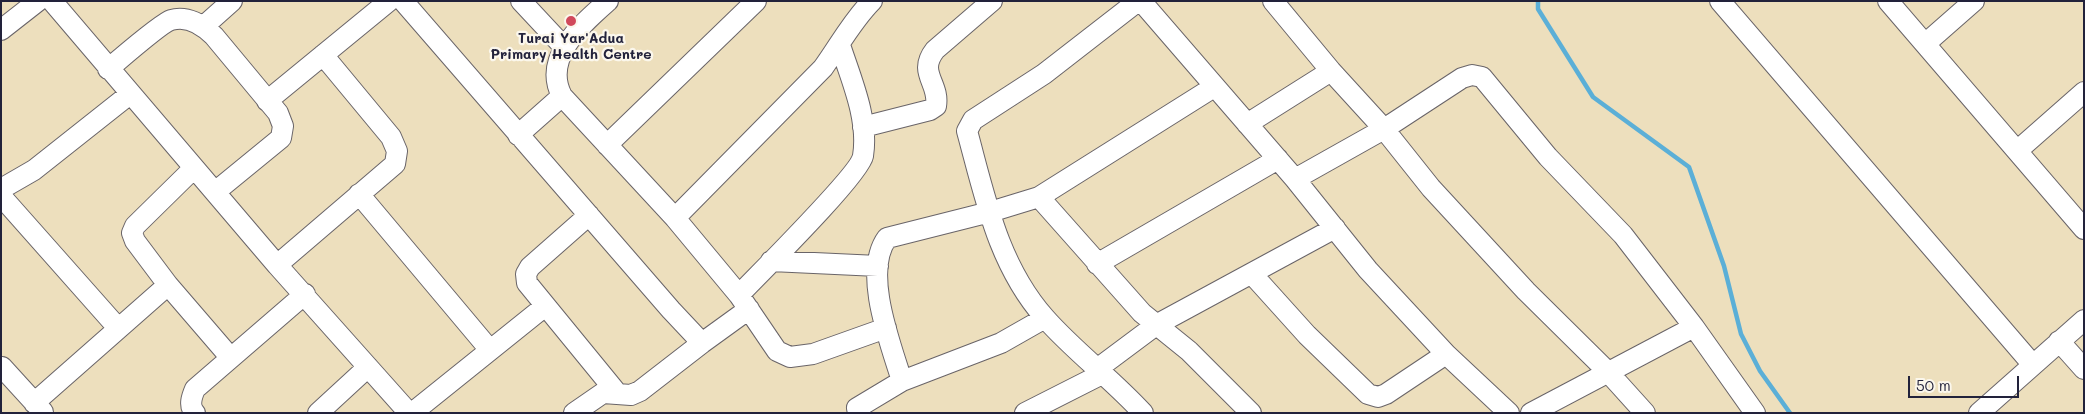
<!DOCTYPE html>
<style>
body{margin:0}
#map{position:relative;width:2085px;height:414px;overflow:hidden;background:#eddfbd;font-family:Mali,sans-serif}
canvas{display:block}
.frame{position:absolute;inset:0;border:2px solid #22223b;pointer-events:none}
.scale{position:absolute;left:1908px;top:376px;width:111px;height:22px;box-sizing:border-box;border:2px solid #22223b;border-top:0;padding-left:6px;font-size:15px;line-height:18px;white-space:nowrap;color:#22223b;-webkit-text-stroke:4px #fbf7ec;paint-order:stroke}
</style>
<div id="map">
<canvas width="2085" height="414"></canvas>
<div class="frame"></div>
<div class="scale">50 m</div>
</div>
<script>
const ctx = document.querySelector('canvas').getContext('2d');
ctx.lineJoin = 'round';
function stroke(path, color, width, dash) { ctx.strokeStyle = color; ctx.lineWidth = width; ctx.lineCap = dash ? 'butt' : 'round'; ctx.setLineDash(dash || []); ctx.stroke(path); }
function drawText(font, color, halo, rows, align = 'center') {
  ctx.font = font + ' Mali,sans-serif'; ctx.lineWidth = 4.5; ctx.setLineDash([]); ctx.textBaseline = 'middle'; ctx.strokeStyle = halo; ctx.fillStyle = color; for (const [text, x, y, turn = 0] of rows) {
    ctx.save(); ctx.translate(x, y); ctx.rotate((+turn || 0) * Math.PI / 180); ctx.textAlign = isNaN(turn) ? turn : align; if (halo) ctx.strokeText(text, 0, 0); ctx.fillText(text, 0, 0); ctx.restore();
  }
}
const stream = new Path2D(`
 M 1538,1 L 1538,9 L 1593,97 L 1689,167 L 1724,266 L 1741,334 L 1760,371 L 1790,413`);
const minor = new Path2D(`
 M 52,1 L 277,265 L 409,413
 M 403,1 L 671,310 L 702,343
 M 521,1 L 564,47
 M 608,1 C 581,25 542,58 562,96 L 675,218 L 739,295 L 777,351 L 790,357 L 813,354 L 886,328
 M 1138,1 L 1044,74 L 973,120 L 967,131 C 985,197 998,265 1045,318 C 1075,352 1112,379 1143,413
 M 1141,1 L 1295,179 L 1368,270 L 1446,354
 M 1273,1 L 1331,71 L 1384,129 L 1431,188 L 1526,291 L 1608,372 L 1645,413
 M 1720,1 L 2033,365
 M 1888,1 L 2084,229
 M 204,26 L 232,1
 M 1,30 L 38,1
 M 1925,44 L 1974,1
 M 108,69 C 119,60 161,23 171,20 C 187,15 203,25 214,36 L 278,113 L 283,126 L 281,138 L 215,192
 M 267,101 L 389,1
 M 1247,124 L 1331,71
 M 863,127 L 930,110 L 936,106 C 940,83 917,73 935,50 L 992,1
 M 518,135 L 562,96
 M 607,145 L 756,1
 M 2017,151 L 2084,92
 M 1295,179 L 1384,129 L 1462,78 L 1472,75 L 1482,77 L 1548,157 L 1623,235 L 1694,327 L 1755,413
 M 1,189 L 34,170 L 130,94
 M 359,194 L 490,350
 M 1,196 L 118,328
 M 1039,197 L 1142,313 L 1189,351 L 1251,413
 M 589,215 L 530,267 L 526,274 L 527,283 L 617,393
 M 675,218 L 823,68 C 839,46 852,21 872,1
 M 771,261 L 878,266
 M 1097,264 L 1278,159
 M 277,265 L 395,164 L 397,151 L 391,137 L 323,55
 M 1252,274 L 1307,335 L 1368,394 L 1378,397 L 1386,394 L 1446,354 L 1509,413
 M 168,285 L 230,357
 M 739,295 C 759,274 860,174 863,156 C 869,119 851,79 840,45
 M 2059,341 L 2084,369
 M 2,367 L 43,412
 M 1097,369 L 1156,325 L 1335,228
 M 902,381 C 891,345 862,272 887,238 L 990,212 L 1039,197 L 1214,87
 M 34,403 L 168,285 L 135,241 L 132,233 L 135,226 L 194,168
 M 195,413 C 188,406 192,396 195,389 L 305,294
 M 318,413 L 368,367
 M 412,413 L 544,307
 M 574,413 L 603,393 L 631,395 L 640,391 L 702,343 L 749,309
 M 858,413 L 857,408 L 902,381 L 1001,343 L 1045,318
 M 1025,413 L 1102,374
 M 1531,413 L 1694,327
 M 1979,413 L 2084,320`);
const markers = [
 [571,21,6,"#d1495b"]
];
const poiNames = [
 ["Turai Yar'Adua",571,39],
 ["Primary Health Centre",571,55]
];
stroke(stream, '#5bafd7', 4.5);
stroke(minor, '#696468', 22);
stroke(minor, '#fff', 20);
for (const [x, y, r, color] of markers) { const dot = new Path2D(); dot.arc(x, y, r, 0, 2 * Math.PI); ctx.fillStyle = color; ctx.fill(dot); stroke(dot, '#fbf7ec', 2); }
drawText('bold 14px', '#22223b', '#fbf7ec', poiNames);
</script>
